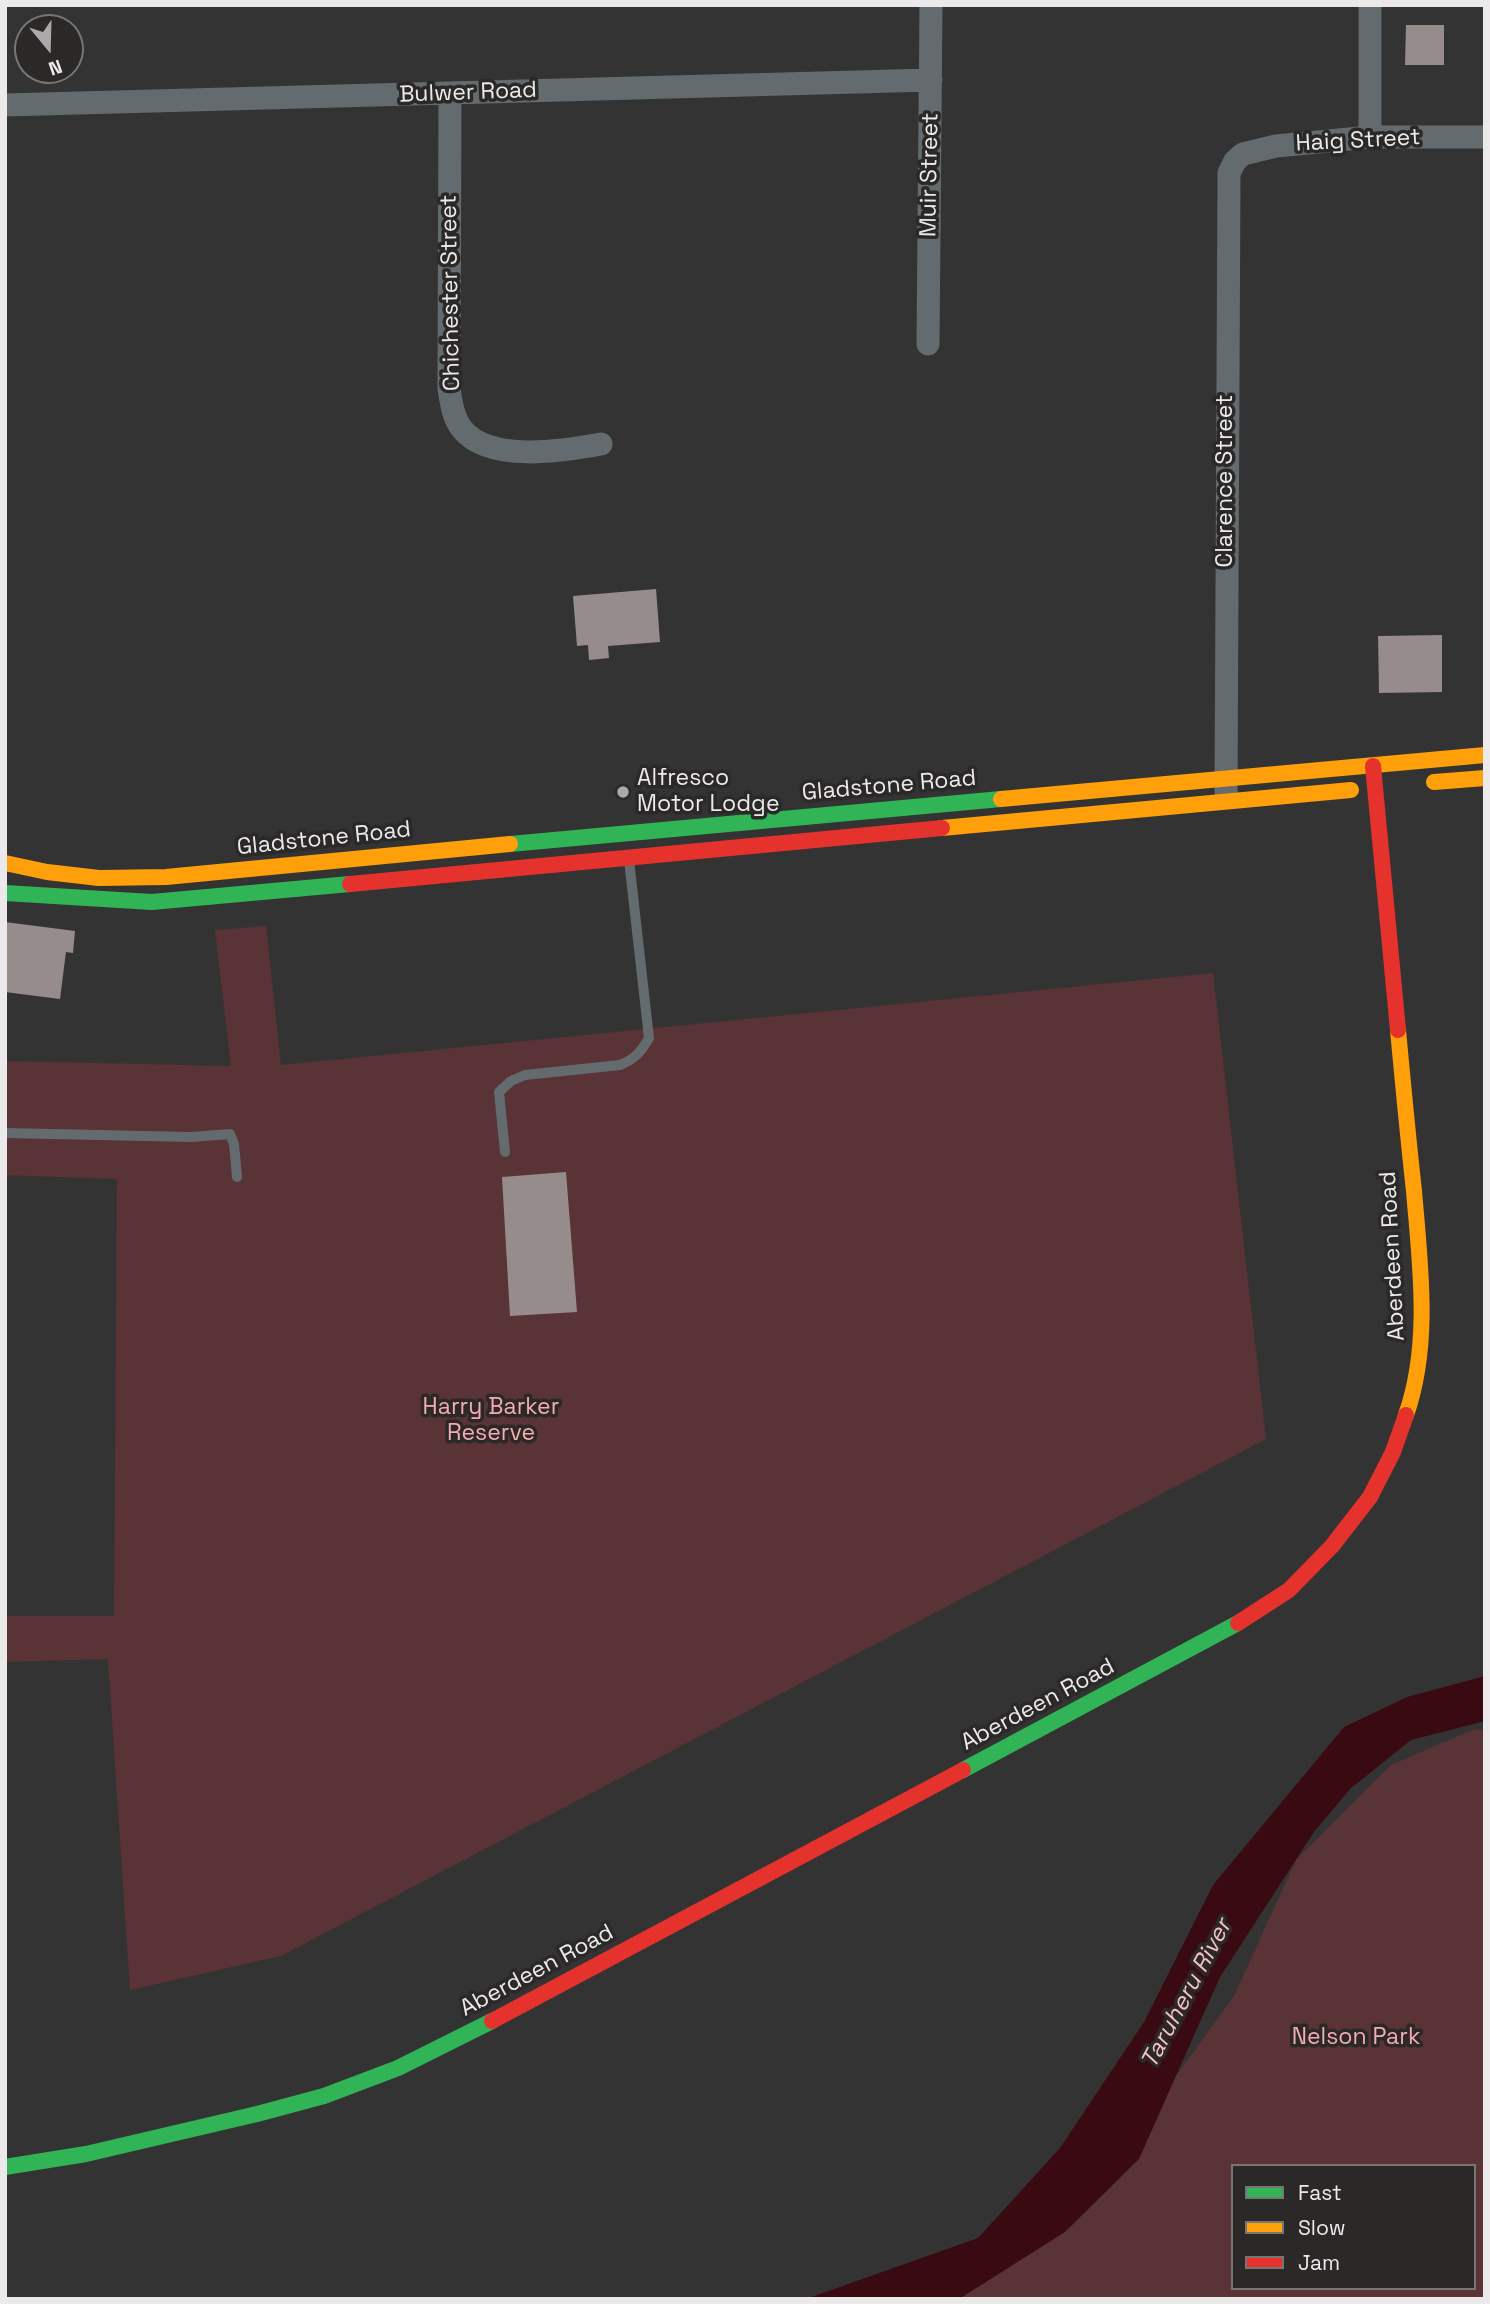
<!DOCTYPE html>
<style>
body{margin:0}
#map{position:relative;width:1490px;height:2304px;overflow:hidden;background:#343333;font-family:"Space Grotesk",sans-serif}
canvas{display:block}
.frame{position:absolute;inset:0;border:7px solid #ebe9e9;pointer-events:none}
.legend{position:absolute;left:1231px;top:2164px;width:245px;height:126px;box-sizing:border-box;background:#2b2828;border:2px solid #787575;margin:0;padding:9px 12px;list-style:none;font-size:21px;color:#ebe9e9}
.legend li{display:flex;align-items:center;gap:14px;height:35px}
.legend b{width:35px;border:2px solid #787575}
.north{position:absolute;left:14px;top:14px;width:70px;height:70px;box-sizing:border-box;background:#2b2828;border:2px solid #787575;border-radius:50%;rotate:161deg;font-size:19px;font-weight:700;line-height:28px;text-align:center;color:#ebe9e9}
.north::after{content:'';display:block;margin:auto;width:24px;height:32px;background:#aba9a9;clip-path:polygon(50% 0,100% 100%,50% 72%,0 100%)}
</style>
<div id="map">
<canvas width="1490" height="2304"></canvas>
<div class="frame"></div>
<ul class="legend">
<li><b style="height:9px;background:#30b455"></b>Fast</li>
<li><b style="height:9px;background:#ff9f0a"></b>Slow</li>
<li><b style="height:9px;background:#e5322d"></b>Jam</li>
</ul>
<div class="north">N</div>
</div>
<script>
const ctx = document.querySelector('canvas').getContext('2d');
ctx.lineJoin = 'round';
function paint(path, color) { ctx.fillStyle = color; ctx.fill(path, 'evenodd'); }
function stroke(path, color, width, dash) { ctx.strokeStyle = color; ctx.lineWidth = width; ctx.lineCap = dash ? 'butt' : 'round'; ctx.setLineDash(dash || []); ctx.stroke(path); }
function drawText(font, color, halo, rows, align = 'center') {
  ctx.font = font + ' "Space Grotesk",sans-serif'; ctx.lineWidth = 7; ctx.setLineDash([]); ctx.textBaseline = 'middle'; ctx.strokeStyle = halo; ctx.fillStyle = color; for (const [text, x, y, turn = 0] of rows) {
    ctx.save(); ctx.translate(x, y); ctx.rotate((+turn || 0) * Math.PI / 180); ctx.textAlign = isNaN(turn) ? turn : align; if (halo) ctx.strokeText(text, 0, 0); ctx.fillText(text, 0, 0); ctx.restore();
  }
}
const green = new Path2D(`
 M 266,926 L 281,1065 L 1213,973 L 1266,1439 L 281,1956 L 130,1990 L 108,1659 L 5,1662 L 5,1616 L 114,1616 L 117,1179 L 5,1175 L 5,1061 L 231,1066 L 215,930 Z
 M 1472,1730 L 1485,1730 L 1485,2299 L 950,2299 L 1078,2211 L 1234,1996 L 1296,1860 L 1391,1765 ZM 1233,2166 L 1474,2166 L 1474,2288 L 1233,2288 Z`);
const water = new Path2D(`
 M 1485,1676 L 1485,1721 L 1411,1740 L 1350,1789 L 1314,1832 L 1220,1977 L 1139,2159 L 1065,2232 L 959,2299 L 806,2299 L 978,2238 L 1060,2148 L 1144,2022 L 1213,1885 L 1344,1727 L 1407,1697 Z`);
const building = new Path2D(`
 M 1406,25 L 1444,25 L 1444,65 L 1405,65 Z
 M 656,589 L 660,642 L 608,646 L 609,658 L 589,660 L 588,645 L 577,646 L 573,596 Z
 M 1442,635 L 1442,692 L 1379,693 L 1378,636 Z
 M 5,922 L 75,931 L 73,953 L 66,952 L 60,999 L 5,992 Z
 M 566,1172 L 577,1312 L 510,1316 L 502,1177 Z`);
const lane = new Path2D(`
 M 5,1133 L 191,1137 L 230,1134 L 234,1144 L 237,1177
 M 505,1152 L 499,1092 L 511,1081 L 525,1075 L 620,1065 C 635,1059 641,1052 649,1038 L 629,860`);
const street = new Path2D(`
 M 450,93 L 449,388 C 451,402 453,418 462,429 C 489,463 563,451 601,444
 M 5,105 L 931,80
 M 1370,137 L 1370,5
 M 928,344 L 931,5
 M 1226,795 L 1229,173 L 1235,161 L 1243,154 L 1276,146 L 1370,137 L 1485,137`);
const fast = new Path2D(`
 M 510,844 L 1001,799
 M 5,893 L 152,902 L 350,884
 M 963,1770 L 1238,1623
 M 5,2167 L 86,2154 L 257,2114 L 324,2096 L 398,2068 L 492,2021`);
const slow = new Path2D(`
 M 1434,782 L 1485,778
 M 1001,799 L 1485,755
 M 942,828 L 1351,790
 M 5,863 L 47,872 L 99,878 L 166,877 L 510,844
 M 1398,1030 C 1403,1084 1408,1137 1414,1191 C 1420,1264 1431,1344 1406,1415`);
const jam = new Path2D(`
 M 1373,766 L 1398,1030
 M 350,884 L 942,828
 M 1238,1623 L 1289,1590 L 1332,1546 L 1370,1497 L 1393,1452 L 1406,1415
 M 492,2021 L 963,1770`);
const markers = [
 [623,792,7,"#aba9a9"]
];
const streetNames = [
 ["Bulwer Road",468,93,-2],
 ["Haig Street",1358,141,-3],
 ["Muir Street",930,175,-89],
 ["Chichester Street",451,293,-91],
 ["Clarence Street",1226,481,-90],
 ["Gladstone Road",889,786,-5],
 ["Gladstone Road",324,839,-6],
 ["Aberdeen Road",1393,1256,-93],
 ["Aberdeen Road",1038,1705,-28],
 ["Aberdeen Road",537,1971,-28]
];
const poiNames = [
 ["Alfresco",637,779],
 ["Motor Lodge",637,805]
];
const parkNames = [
 ["Harry Barker",491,1408],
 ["Reserve",491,1434],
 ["Nelson Park",1356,2038]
];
const waterNames = [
 ["Taruheru River",1187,1994,-62]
];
paint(green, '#5a3336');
paint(water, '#390a12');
paint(building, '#968c8c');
stroke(lane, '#646b6e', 10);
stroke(street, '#646b6e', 23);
stroke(fast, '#30b455', 16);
stroke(slow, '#ff9f0a', 16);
stroke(jam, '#e5322d', 16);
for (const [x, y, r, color] of markers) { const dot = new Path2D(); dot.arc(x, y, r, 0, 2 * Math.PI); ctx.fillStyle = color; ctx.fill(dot); stroke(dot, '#2b2828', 2.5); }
drawText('23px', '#ebe9e9', '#2b2828', streetNames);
drawText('23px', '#ebe9e9', '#2b2828', poiNames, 'left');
drawText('23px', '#f5abaf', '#2b2828', parkNames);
drawText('italic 24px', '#f8bfc1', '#2b2828', waterNames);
</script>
